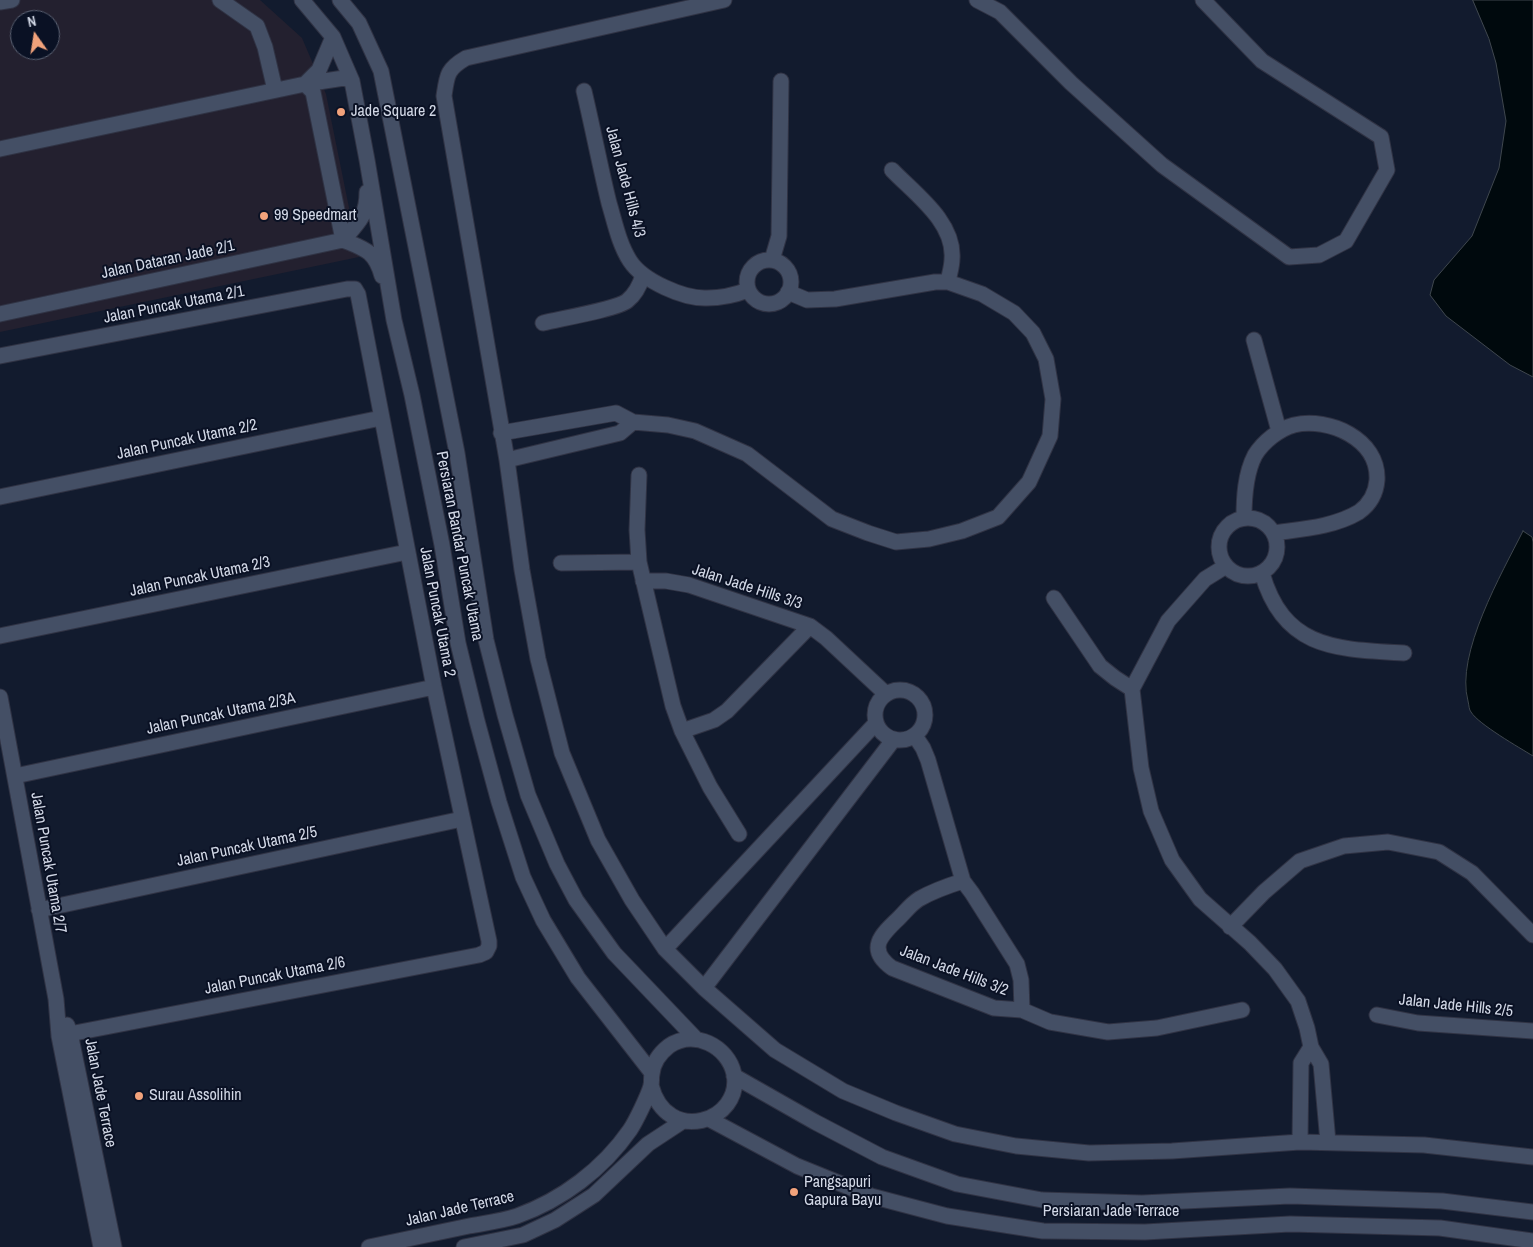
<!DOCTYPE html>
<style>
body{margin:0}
#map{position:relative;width:1533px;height:1247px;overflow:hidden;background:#121b2e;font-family:"Archivo Narrow",sans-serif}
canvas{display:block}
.north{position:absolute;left:10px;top:10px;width:50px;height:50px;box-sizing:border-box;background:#0a1124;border:1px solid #5a6172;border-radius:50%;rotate:347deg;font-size:14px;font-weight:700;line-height:20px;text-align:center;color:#d2d8e6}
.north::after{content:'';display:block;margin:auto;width:18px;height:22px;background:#f1a27b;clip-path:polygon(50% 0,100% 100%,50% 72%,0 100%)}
</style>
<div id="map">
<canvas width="1533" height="1247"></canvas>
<div class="north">N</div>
</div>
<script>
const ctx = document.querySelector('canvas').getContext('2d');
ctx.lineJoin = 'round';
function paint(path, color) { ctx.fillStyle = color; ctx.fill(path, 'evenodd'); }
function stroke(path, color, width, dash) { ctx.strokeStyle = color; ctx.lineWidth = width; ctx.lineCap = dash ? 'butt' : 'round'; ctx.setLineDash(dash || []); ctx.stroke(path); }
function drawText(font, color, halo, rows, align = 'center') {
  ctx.font = font + ' "Archivo Narrow",sans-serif'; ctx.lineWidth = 4; ctx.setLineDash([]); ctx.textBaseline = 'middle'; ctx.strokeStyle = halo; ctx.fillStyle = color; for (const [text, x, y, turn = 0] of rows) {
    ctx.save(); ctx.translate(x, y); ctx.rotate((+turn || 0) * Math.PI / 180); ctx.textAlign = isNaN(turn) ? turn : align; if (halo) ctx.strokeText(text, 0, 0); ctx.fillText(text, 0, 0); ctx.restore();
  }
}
const commercial = new Path2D(`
 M 0,0 L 260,0 L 302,38 L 326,94 L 359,257 L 0,332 ZM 20,20 L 50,20 L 50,50 L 20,50 Z`);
const water = new Path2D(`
 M 1473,0 L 1533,0 L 1533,377 L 1510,365 L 1446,316 L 1430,295 L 1434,280 L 1472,236 L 1499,168 L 1506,121 L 1496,63 L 1489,39 Z
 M 1523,531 L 1532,537 L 1533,542 L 1533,756 C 1520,748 1478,724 1471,712 C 1469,710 1469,705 1468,701 C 1455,654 1502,573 1523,531 Z`);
const minor = new Path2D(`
 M 220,0 L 257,26 L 265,47 L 275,90
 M 302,0 L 333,37 L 352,81 L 367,160 L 394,320 L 412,395 L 442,545 L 458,643 L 477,721 L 499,802 L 523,877 L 543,920 L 578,978 L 652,1073
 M 340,0 L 359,23 L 381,71 L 457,453 L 486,640 L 505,715 L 528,795 L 557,864 L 576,900 L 614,953 L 696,1039
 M 724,0 L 466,58 C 447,69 447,75 444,96 L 507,460 L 522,570 L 538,659 L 562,753 L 598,840 L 632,900 L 665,949 L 704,988 L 775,1050 L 843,1091 L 896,1113 L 955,1134 L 1016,1146 L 1089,1153 L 1172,1151 L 1300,1142 L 1424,1145 L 1533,1157
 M 977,0 L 1000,12 L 1071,83 L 1162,165 L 1289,257 L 1319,255 L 1346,241 L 1387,170 L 1381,137 L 1262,61 L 1203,0
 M 0,2 L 12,0
 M 305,84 L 313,92 L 343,240
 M 305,84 L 319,70 L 333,37
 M 584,91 C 593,129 600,166 609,203 C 615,223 619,244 630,261 C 643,281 684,299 707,298 C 722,298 735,295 748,290
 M 0,149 L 305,84 L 344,78 L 352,81
 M 892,170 C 915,194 955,222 952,259 C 952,267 949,275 948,282
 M 343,240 C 365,249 375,251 382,276
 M 343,240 C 358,223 367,216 367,192
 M 772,260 L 779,236 L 781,81
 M747 282a22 22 0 1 1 44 0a22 22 0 1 1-44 0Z
 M 0,314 L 343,240
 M 543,323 C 559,319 617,309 627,301 C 636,294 640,285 643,275
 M 1254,340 L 1279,431
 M 0,356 L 347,289 L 355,289 L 358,294 L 434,687 L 489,941 L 489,946 L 486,952 L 479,955 L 59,1036
 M 501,433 L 616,413 L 633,422 L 668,425 L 695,431 L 747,454 L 832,519 L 868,533 L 896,542 L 929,539 L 962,531 L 998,517 L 1029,482 L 1050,436 L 1053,399 L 1046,359 L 1033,333 L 1014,313 L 982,294 L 948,282 L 935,282 L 835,299 L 807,300 L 788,292
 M 507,460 L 620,433 L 633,422
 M 639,475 L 637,530 L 639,562 L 673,706 L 682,731 L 710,787 L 739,834
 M 0,497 L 381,418
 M 1244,518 C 1244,498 1245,474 1255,455 C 1263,442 1279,429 1294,425 C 1329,417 1379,439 1377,480 C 1376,493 1370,504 1359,512 C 1334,527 1302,529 1274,533
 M1219 547a29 29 0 1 1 58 0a29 29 0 1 1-58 0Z
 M 561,563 L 639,562
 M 1226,566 L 1205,579 L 1168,621 L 1132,689 L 1141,768 L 1151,811 L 1172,860 L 1200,899 L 1250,943 L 1275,969 L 1298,1001 L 1307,1028 L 1311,1047 L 1321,1064 L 1328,1142
 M 1262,573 C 1284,650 1337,649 1404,653
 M 643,581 L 666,581 L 689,585 L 810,626 L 826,638 L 886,694
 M 1054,598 L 1100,666 L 1115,678 L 1132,689
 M 0,636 L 407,552
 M875 715a25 25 0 1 1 50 0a25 25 0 1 1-50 0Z
 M 0,697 L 56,999 L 59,1036 L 101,1247
 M 682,731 L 714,720 L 727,711 L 810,626
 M 915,736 L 923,748 L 928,760 L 963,881 L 972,893 L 1017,964 L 1021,980 L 1022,1010
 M 15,776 L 434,687
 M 963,881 C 947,886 933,891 919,899 C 911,904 905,912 899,918 C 881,935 866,949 892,968 L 994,1008 L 1022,1010 L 1050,1022 L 1108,1032 L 1157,1028 L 1242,1010
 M 39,910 L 462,819
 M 1230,927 L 1264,892 L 1300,861 L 1344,846 L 1388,842 L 1439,852 L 1472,873 L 1533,935
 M 665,949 L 876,723
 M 704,988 L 894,739
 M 1377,1015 L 1418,1023 L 1533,1031
 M 67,1025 L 70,1033 L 114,1247
 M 734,1076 L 815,1122 L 882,1157 L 957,1184 L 1042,1200 L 1142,1203 L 1290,1196 L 1442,1201 L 1533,1212
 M 709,1119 L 797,1166 L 871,1196 L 947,1216 L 1043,1231 L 1145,1232 L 1290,1224 L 1440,1228 L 1533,1241
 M 1300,1142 L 1301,1063 L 1311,1047
 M 369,1247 C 402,1240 436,1233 469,1226 C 485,1223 502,1221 517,1216 C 562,1200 603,1169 630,1130 C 636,1121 648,1096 651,1086 C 652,1082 651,1078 652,1074 C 653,1063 660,1053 669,1046 C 694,1029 728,1046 734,1074 C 743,1121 667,1147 651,1085
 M 464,1247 L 523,1235 L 555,1220 L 594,1195 L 648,1144 L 683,1121`);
const markers = [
 [341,112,5,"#f1a27b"],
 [264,216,5,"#f1a27b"],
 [139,1096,5,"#f1a27b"],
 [794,1192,5,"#f1a27b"]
];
const poiNames = [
 ["Jade Square 2",351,112],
 ["99 Speedmart",274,216],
 ["Surau Assolihin",149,1096],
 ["Pangsapuri",804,1183],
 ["Gapura Bayu",804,1201]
];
const streetNames = [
 ["Jalan Jade Hills 4/3",625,182,75],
 ["Jalan Dataran Jade 2/1",168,260,-12],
 ["Jalan Puncak Utama 2/1",174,305,-11],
 ["Jalan Puncak Utama 2/2",187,440,-12],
 ["Persiaran Bandar Puncak Utama",459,546,79],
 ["Jalan Puncak Utama 2/3",200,577,-12],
 ["Jalan Jade Hills 3/3",747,587,18],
 ["Jalan Puncak Utama 2",437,612,79],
 ["Jalan Puncak Utama 2/3A",221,714,-12],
 ["Jalan Puncak Utama 2/5",247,847,-12],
 ["Jalan Puncak Utama 2/7",48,863,80],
 ["Jalan Jade Hills 3/2",954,971,21],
 ["Jalan Puncak Utama 2/6",275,976,-11],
 ["Jalan Jade Hills 2/5",1456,1006,6],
 ["Jalan Jade Terrace",100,1093,79],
 ["Jalan Jade Terrace",460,1209,-13],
 ["Persiaran Jade Terrace",1111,1212]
];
paint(commercial, '#23202f');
paint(water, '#00090d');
stroke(water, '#3f474e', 1);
stroke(minor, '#303344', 17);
stroke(minor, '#444f65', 15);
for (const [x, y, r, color] of markers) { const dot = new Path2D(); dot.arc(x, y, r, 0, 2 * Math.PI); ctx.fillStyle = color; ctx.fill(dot); stroke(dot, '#0a1124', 2); }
drawText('16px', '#d2d8e6', '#0a1124', poiNames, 'left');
drawText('16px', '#d2d8e6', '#0a1124', streetNames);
</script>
